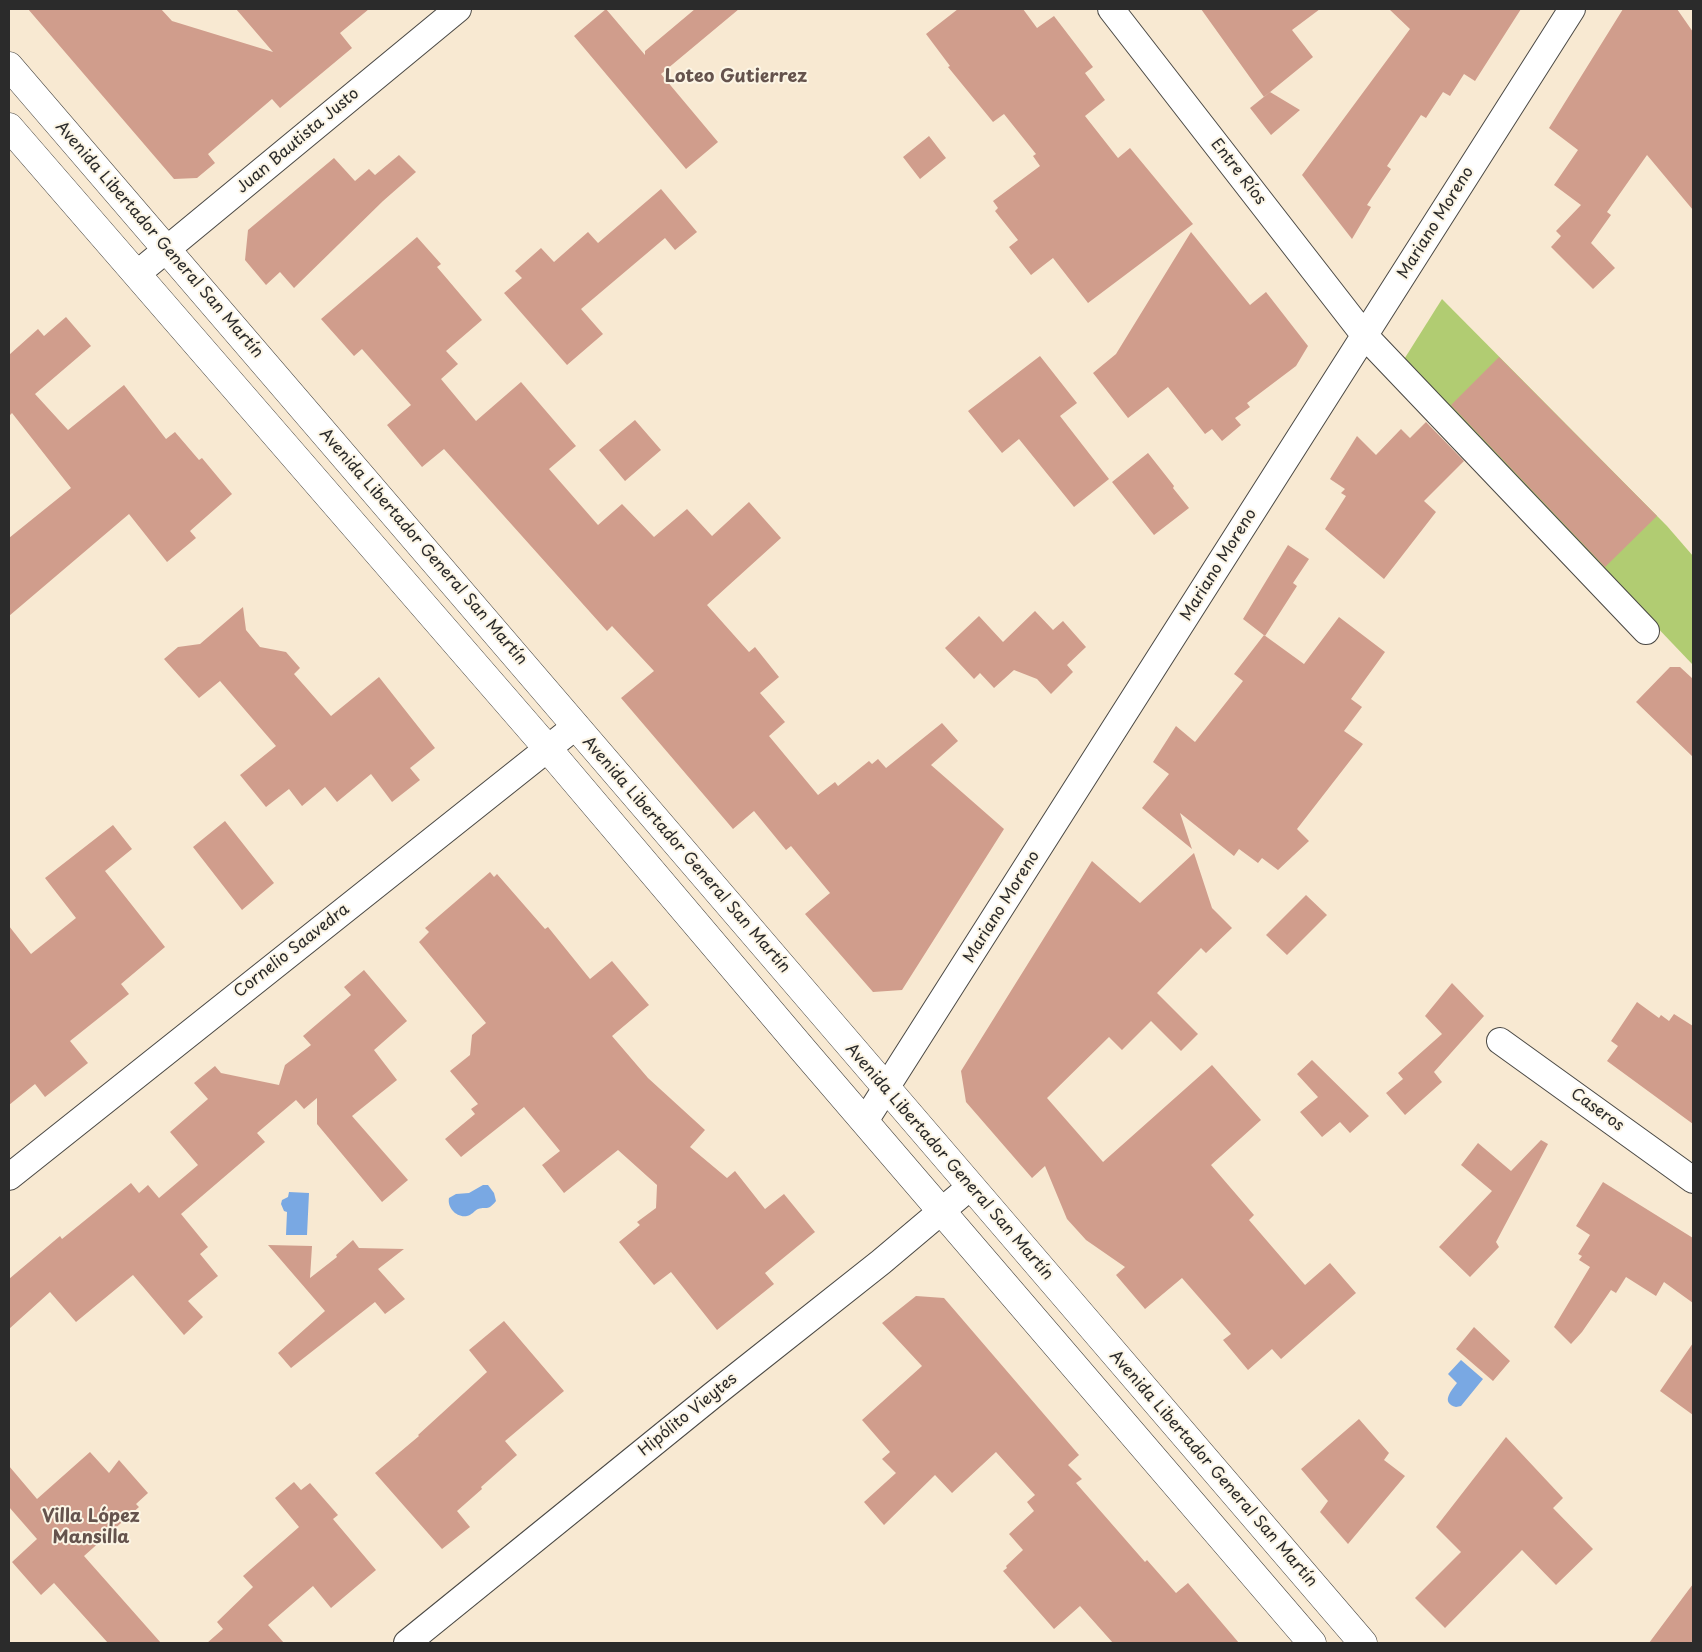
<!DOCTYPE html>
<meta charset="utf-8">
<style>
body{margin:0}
#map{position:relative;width:1702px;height:1652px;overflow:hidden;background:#f8e9d2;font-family:"Playpen Sans",sans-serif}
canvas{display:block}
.frame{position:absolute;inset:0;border:10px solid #2b2b2b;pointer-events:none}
</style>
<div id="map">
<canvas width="1702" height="1652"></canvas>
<div class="frame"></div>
</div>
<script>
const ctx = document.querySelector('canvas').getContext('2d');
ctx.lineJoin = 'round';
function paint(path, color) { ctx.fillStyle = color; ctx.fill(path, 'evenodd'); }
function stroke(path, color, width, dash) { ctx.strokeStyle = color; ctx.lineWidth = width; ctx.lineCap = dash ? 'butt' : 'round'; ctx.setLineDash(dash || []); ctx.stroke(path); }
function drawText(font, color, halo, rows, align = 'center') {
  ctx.font = font + ' "Playpen Sans",sans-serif'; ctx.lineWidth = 4; ctx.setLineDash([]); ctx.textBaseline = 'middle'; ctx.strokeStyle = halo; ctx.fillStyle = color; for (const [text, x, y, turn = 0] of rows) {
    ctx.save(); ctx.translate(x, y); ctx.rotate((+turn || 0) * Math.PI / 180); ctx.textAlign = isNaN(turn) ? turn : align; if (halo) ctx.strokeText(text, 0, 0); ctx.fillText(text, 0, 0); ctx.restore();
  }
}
const green = new Path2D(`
 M 1442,299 L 1667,526 L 1693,556 L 1693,665 L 1403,361 Z`);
const water = new Path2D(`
 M 483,1185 L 488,1185 L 494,1193 L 496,1201 C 487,1212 487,1206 478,1209 C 474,1211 472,1215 467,1216 C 457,1218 447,1208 449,1198 L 456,1194 L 469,1193 Z
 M 289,1192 L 309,1193 L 307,1235 L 286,1235 L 287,1212 L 284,1211 L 281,1204 L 282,1200 L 288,1197 Z
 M 1461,1360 L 1483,1379 L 1461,1406 L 1456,1407 C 1441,1403 1450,1392 1457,1383 L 1448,1374 Z`);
const building = new Path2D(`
 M 28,9 L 161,9 L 172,21 L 273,52 L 236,9 L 369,9 L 340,33 L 352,48 L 280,108 L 272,99 L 208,154 L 215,163 L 197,178 L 174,179 Z
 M 606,9 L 645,55 L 645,51 L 695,9 L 739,9 L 661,74 L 718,142 L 686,169 L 574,36 Z
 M 958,9 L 1023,9 L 1037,28 L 1054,16 L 1093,67 L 1085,73 L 1105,100 L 1085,116 L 1118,158 L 1130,148 L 1193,224 L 1088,303 L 1053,258 L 1031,275 L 1009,247 L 1018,240 L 995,211 L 998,208 L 993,201 L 1040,166 L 1033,156 L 1036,154 L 1004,114 L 993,122 L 948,67 L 950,66 L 926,34 Z
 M 1201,9 L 1320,9 L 1292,30 L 1313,57 L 1264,97 Z
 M 1389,9 L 1521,9 L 1475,81 L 1464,74 L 1450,96 L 1443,92 L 1426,118 L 1421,115 L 1387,166 L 1391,169 L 1367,205 L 1371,207 L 1352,239 L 1302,175 L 1410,29 Z
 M 1623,9 L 1677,9 L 1693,32 L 1693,210 L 1647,155 L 1607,212 L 1611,215 L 1591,243 L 1615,268 L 1593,289 L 1551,247 L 1561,236 L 1556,231 L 1581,205 L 1554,185 L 1578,150 L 1549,128 Z
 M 1270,92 L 1300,110 L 1271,135 L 1250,108 Z
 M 929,136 L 946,158 L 920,179 L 903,157 Z
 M 399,155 L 416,172 L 383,201 L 294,288 L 280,272 L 266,285 L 245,260 L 248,230 L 334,158 L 355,181 L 369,169 L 375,175 Z
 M 661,189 L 697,232 L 675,250 L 665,238 L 581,309 L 603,334 L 567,365 L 504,293 L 522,278 L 515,271 L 541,248 L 554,262 L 588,232 L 598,243 Z
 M 1191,232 L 1250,305 L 1266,292 L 1308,346 L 1296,366 L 1247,403 L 1250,407 L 1235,418 L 1241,425 L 1222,441 L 1212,429 L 1205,434 L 1168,387 L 1128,418 L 1093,373 L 1116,354 Z
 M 417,237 L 441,264 L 437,267 L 482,320 L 446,351 L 458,364 L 441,379 L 476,421 L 521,382 L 576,446 L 549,469 L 598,525 L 622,504 L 654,537 L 687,509 L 712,536 L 749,502 L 781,538 L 707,605 L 749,652 L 755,647 L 779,677 L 760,693 L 785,722 L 769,736 L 818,795 L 835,782 L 838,786 L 869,761 L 872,764 L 878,759 L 886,768 L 942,723 L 958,741 L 931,765 L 1004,829 L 902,990 L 873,992 L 805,914 L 830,893 L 791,846 L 786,850 L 754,811 L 733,829 L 621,698 L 654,671 L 612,626 L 607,631 L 444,449 L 422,467 L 387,425 L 411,405 L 362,349 L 354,356 L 321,319 Z
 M 66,317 L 91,346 L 35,394 L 68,430 L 124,385 L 166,439 L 175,432 L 199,460 L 202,458 L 232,494 L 190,531 L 196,538 L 167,562 L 129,514 L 9,616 L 9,538 L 71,488 L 12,413 L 9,416 L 9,355 L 38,329 L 44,336 Z
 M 1040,356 L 1077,403 L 1060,416 L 1109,479 L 1074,507 L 1019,439 L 1002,453 L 968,411 Z
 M 1499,357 L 1657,516 L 1605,567 L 1451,405 Z
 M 635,420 L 661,450 L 625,481 L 599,450 Z
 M 1426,422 L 1464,461 L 1424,501 L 1436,512 L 1384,579 L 1325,529 L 1346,496 L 1341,493 L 1345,489 L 1330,479 L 1357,436 L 1376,455 L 1401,429 L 1410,438 Z
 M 1148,453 L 1174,486 L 1173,488 L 1189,508 L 1154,535 L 1112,482 Z
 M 1288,545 L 1309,559 L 1293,583 L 1297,586 L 1265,636 L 1243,619 Z
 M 243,607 L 246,630 L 260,647 L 286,652 L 300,668 L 294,674 L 331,716 L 379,677 L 435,748 L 410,768 L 420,780 L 392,802 L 371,774 L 337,802 L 325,787 L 302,806 L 289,789 L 266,807 L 240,775 L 276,746 L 220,681 L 199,698 L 164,659 L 178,647 L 200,644 Z
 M 1035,611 L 1053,630 L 1063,621 L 1086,647 L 1067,665 L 1073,672 L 1051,694 L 1037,679 L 1014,670 L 994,688 L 980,673 L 974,679 L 945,648 L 979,616 L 1003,642 Z
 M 1339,617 L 1385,652 L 1351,699 L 1362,707 L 1344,731 L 1363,744 L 1297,829 L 1309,841 L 1278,870 L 1262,858 L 1258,863 L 1239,849 L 1234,856 L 1180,813 L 1192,849 L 1142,808 L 1169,774 L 1153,762 L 1176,726 L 1195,742 L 1243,681 L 1234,674 L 1264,635 L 1304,664 Z
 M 1670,667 L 1680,667 L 1693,679 L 1693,757 L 1636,702 Z
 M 225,821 L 274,883 L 242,910 L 193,847 Z
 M 113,825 L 132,849 L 105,871 L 165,947 L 121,984 L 129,994 L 70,1041 L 88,1063 L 45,1097 L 35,1084 L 9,1105 L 9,926 L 31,954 L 76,918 L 45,878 Z
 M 1194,853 L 1212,908 L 1232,928 L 1206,953 L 1201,948 L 1157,993 L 1198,1034 L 1181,1051 L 1151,1021 L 1122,1050 L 1109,1037 L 1047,1098 L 1103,1162 L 1212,1065 L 1261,1120 L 1211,1165 L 1254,1215 L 1249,1220 L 1305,1285 L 1330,1263 L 1356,1293 L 1281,1359 L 1272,1349 L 1248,1370 L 1223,1340 L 1231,1334 L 1182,1278 L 1145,1309 L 1116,1275 L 1125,1267 L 1086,1240 L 1067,1219 L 1045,1166 L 1032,1178 L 966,1102 L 961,1071 L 1092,861 L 1140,903 Z
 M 490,872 L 494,877 L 497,874 L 545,929 L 548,927 L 590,979 L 612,961 L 649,1005 L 612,1036 L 648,1078 L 705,1130 L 690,1147 L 727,1178 L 735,1171 L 765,1209 L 784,1194 L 815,1232 L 765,1273 L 774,1284 L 717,1330 L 671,1272 L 654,1285 L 619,1242 L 640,1225 L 637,1222 L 656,1208 L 657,1185 L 618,1150 L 564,1193 L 542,1165 L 560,1151 L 524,1107 L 461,1157 L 445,1139 L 475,1114 L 471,1109 L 478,1104 L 450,1071 L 470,1055 L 472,1035 L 486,1023 L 419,942 L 429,932 L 425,928 Z
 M 1306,895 L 1327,915 L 1287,955 L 1266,935 Z
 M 364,970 L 407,1021 L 374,1050 L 397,1080 L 352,1116 L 408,1180 L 382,1202 L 317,1124 L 317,1098 L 304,1109 L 296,1100 L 257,1133 L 265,1142 L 181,1214 L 208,1247 L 200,1254 L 218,1276 L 188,1301 L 203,1317 L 184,1335 L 133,1275 L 76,1322 L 50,1292 L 9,1329 L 9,1279 L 60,1236 L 62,1239 L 131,1183 L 139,1193 L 148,1185 L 159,1198 L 198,1165 L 170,1132 L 208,1099 L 194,1083 L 215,1066 L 221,1073 L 279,1085 L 285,1065 L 311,1045 L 303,1036 L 351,995 L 344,987 Z
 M 1452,983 L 1484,1016 L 1434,1072 L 1442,1082 L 1405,1115 L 1386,1093 L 1403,1079 L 1398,1073 L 1442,1034 L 1425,1016 Z
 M 1637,1002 L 1659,1018 L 1661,1015 L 1669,1021 L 1674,1014 L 1693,1026 L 1693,1124 L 1607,1061 L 1618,1046 L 1611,1041 Z
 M 1312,1060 L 1369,1116 L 1350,1133 L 1340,1122 L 1322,1137 L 1300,1112 L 1318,1097 L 1297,1074 Z
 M 1541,1140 L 1548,1144 L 1496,1242 L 1499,1247 L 1470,1277 L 1439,1247 L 1492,1191 L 1461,1165 L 1478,1143 L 1511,1171 Z
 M 1603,1182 L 1693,1238 L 1693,1303 L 1664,1282 L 1656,1296 L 1626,1277 L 1616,1293 L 1611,1290 L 1582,1332 L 1571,1344 L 1554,1327 L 1590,1267 L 1579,1260 L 1582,1256 L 1578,1254 L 1590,1235 L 1576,1226 Z
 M 353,1240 L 359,1248 L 404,1249 L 378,1269 L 405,1299 L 385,1314 L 375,1302 L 291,1368 L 278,1353 L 325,1311 L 268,1245 L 312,1246 L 310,1278 L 337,1257 L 336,1255 Z
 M 916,1296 L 944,1298 L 1079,1455 L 1068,1465 L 1082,1479 L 1076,1483 L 1145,1562 L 1147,1560 L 1176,1593 L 1188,1583 L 1239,1643 L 1113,1643 L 1080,1606 L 1054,1629 L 1003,1571 L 1007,1568 L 1006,1566 L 1023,1550 L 1009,1534 L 1034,1511 L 1027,1502 L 1035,1495 L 996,1452 L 952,1493 L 935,1475 L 884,1525 L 864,1502 L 896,1473 L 882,1459 L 890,1452 L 862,1420 L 922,1366 L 882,1323 Z
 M 504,1321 L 564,1391 L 505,1441 L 517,1455 L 481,1487 L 482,1489 L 457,1511 L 470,1527 L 442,1549 L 375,1473 L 419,1436 L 418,1435 L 487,1372 L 469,1350 Z
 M 1474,1327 L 1510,1361 L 1493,1381 L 1456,1349 Z
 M 1693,1343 L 1693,1415 L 1660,1391 Z
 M 1359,1419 L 1389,1453 L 1384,1460 L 1405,1476 L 1348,1544 L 1320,1512 L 1328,1501 L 1301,1469 Z
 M 1506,1437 L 1563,1498 L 1553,1508 L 1593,1549 L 1556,1585 L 1522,1550 L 1445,1628 L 1415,1598 L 1461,1552 L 1436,1527 Z
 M 90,1452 L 109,1473 L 119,1460 L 148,1493 L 136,1504 L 139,1507 L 84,1556 L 161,1643 L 108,1643 L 54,1583 L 41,1595 L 12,1562 L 37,1539 L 9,1507 L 9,1466 L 37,1499 Z
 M 294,1482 L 301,1490 L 310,1483 L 338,1515 L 333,1519 L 376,1570 L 331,1608 L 313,1586 L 268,1625 L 284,1643 L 207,1643 L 223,1629 L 217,1622 L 253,1587 L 243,1576 L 299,1527 L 275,1498 Z
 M 1693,1584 L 1693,1643 L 1649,1643 Z`);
const street = new Path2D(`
 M 1111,9 L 1365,336 L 1646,631
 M 138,273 L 458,9
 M 1500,1041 L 1693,1180
 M 865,1121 L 1572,9
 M 9,1177 L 576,726
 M 407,1643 L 713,1395 L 881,1262 L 970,1187`);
const primary = new Path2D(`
 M 9,66 C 463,590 911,1118 1363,1643
 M 9,127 L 548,749 L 804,1051 L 1312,1643`);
const streetNames = [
 ["Juan Bautista Justo",298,141,-40],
 ["Entre Ríos",1238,172,52],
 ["Mariano Moreno",1436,223,-58],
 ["Avenida Libertador General San Martín",159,240,49],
 ["Avenida Libertador General San Martín",423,547,49],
 ["Mariano Moreno",1219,565,-58],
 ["Avenida Libertador General San Martín",686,855,49],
 ["Mariano Moreno",1002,907,-58],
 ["Cornelio Saavedra",292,951,-38],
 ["Caseros",1597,1110,36],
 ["Avenida Libertador General San Martín",949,1162,49],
 ["Hipólito Vieytes",688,1415,-39],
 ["Avenida Libertador General San Martín",1213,1469,49]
];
const neighbourhoodNames = [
 ["Loteo Gutierrez",736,77],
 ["Villa López",91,1517],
 ["Mansilla",91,1538]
];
paint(green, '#b1cc72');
paint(water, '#79a8e3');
paint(building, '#d09d8c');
stroke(street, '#4a4844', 28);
stroke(primary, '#4a4844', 29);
stroke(street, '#fff', 26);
stroke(primary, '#fff', 28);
drawText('16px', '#2b2b2b', '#fcf5e5', streetNames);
drawText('bold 18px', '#65534d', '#fcf5e5', neighbourhoodNames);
</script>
